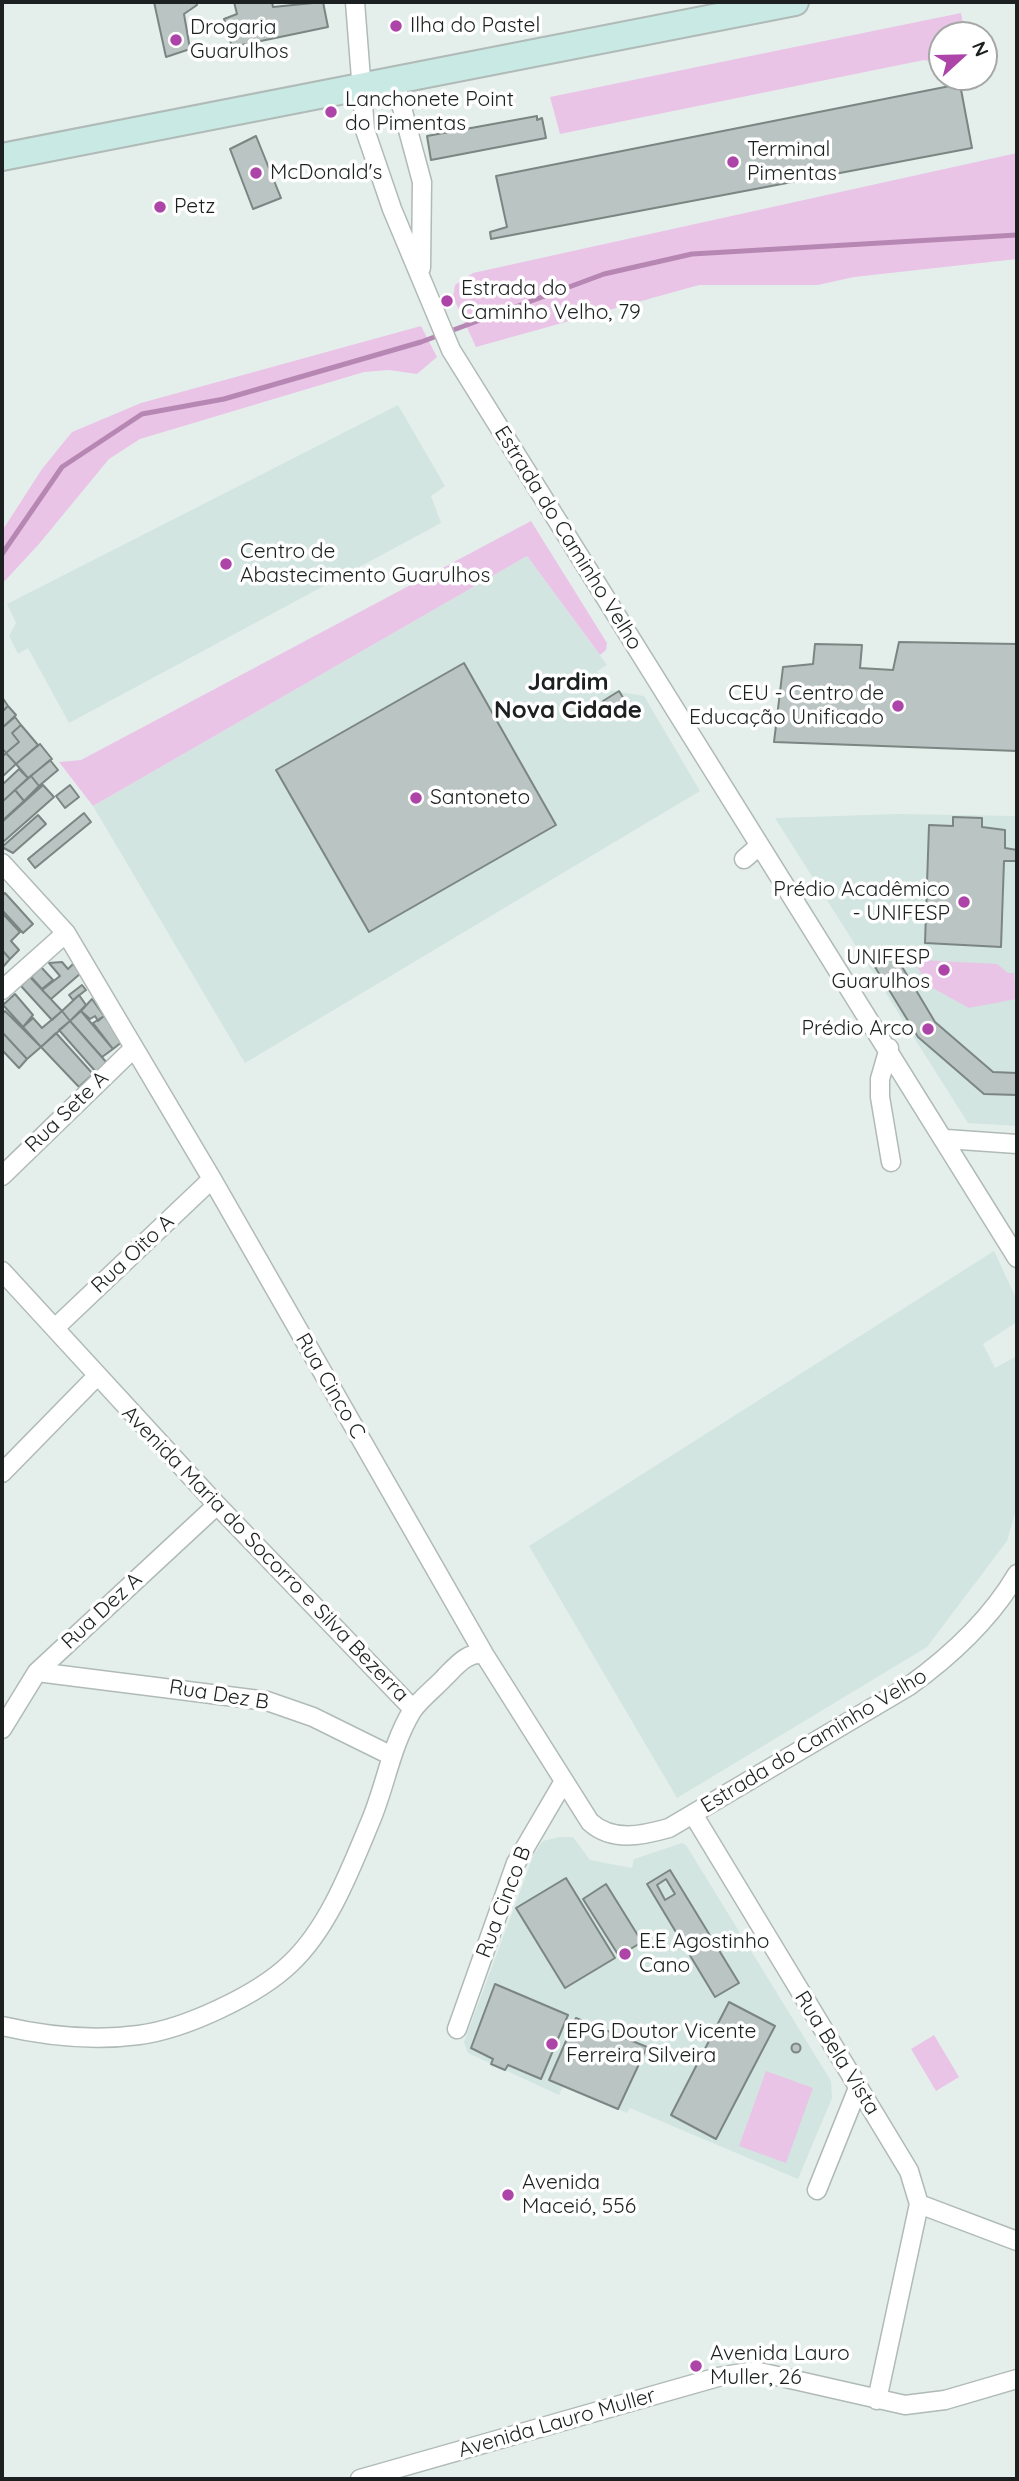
<!DOCTYPE html>
<meta charset="utf-8">
<style>
body{margin:0}
#map{position:relative;width:1019px;height:2481px;overflow:hidden;background:#e4efec;font-family:Quicksand,sans-serif}
canvas{display:block}
.frame{position:absolute;inset:0;border:4px solid #1d2020;pointer-events:none}
.north{position:absolute;left:928px;top:21px;width:70px;height:70px;box-sizing:border-box;background:#fff;border:2px solid #a5a6a6;border-radius:50%;rotate:68deg;font-size:19px;font-weight:700;line-height:28px;text-align:center;color:#1d2020}
.north::after{content:'';display:block;margin:auto;width:24px;height:32px;background:#ad45a8;clip-path:polygon(50% 0,100% 100%,50% 72%,0 100%)}
</style>
<div id="map">
<canvas width="1019" height="2481"></canvas>
<div class="frame"></div>
<div class="north">N</div>
</div>
<script>
const ctx = document.querySelector('canvas').getContext('2d');
ctx.lineJoin = 'round';
function paint(path, color) { ctx.fillStyle = color; ctx.fill(path, 'evenodd'); }
function stroke(path, color, width, dash) { ctx.strokeStyle = color; ctx.lineWidth = width; ctx.lineCap = dash ? 'butt' : 'round'; ctx.setLineDash(dash || []); ctx.stroke(path); }
function drawText(font, color, halo, rows, align = 'center') {
  ctx.font = font + ' Quicksand,sans-serif'; ctx.lineWidth = 7; ctx.setLineDash([]); ctx.textBaseline = 'middle'; ctx.strokeStyle = halo; ctx.fillStyle = color; for (const [text, x, y, turn = 0] of rows) {
    ctx.save(); ctx.translate(x, y); ctx.rotate((+turn || 0) * Math.PI / 180); ctx.textAlign = isNaN(turn) ? turn : align; if (halo) ctx.strokeText(text, 0, 0); ctx.fillText(text, 0, 0); ctx.restore();
  }
}
const built = new Path2D(`
 M 398,405 L 445,486 L 431,496 L 441,523 L 69,723 L 28,648 L 18,654 L 9,636 L 16,623 L 7,604 Z
 M 527,556 L 607,665 L 597,671 L 608,690 L 644,696 L 700,791 L 245,1063 L 93,806 Z
 M 898,814 L 1017,816 L 1017,1126 L 968,1123 L 775,818 Z
 M 994,1251 L 1017,1300 L 1017,1322 L 983,1344 L 995,1368 L 1017,1356 L 1017,1506 L 1007,1541 L 927,1647 L 677,1798 L 529,1546 Z
 M 559,1837 L 573,1837 L 590,1860 L 632,1868 L 634,1859 L 682,1843 L 686,1845 L 831,2081 L 832,2098 L 798,2179 L 630,2108 L 627,2113 L 563,2086 L 559,2095 L 468,2053 L 464,2042 L 534,1854 L 543,1841 Z`);
const green = new Path2D(`
 M 961,13 L 965,35 L 942,35 L 942,64 L 924,60 L 560,134 L 550,97 Z
 M 1017,153 L 1017,259 L 854,277 L 818,285 L 699,285 L 476,347 L 453,297 L 455,285 L 473,273 Z
 M 421,326 L 437,357 L 417,374 L 389,370 L 364,372 L 140,439 L 109,459 L 39,544 L 2,584 L 2,531 L 42,469 L 72,432 L 141,403 Z
 M 531,521 L 607,643 L 606,650 L 600,655 L 527,556 L 93,806 L 59,762 L 81,760 Z
 M 920,960 L 997,964 L 1008,973 L 1014,973 L 1016,999 L 969,1008 L 929,986 L 915,963 Z
 M 934,2035 L 959,2077 L 936,2091 L 911,2049 Z
 M 766,2071 L 813,2088 L 786,2163 L 739,2146 Z`);
const stream = new Path2D(`
 M 2,554 L 62,467 L 142,414 L 224,399 L 421,342 L 604,274 L 692,254 L 1017,235`);
const building = new Path2D(`
 M 154,2 L 196,2 L 197,5 L 184,14 L 190,49 L 166,57 Z
 M 234,2 L 272,2 L 273,7 L 323,2 L 328,27 L 232,47 L 224,19 L 237,14 Z
 M 960,84 L 972,148 L 491,239 L 490,232 L 507,227 L 496,176 Z
 M 537,116 L 537,120 L 542,118 L 546,138 L 431,160 L 427,136 Z
 M 256,136 L 281,198 L 253,209 L 230,149 Z
 M 899,642 L 1017,644 L 1017,751 L 774,742 L 783,667 L 813,664 L 815,644 L 862,645 L 860,668 L 893,670 Z
 M 464,663 L 556,825 L 369,932 L 276,770 Z
 M 619,691 L 627,704 L 611,713 L 603,701 Z
 M 2,697 L 8,706 L 2,712 Z
 M 8,706 L 16,715 L 2,728 L 2,712 Z
 M 15,717 L 21,725 L 12,733 L 19,742 L 6,753 L 2,748 L 2,728 Z
 M 21,725 L 38,745 L 16,764 L 6,753 L 19,742 L 12,733 Z
 M 40,744 L 52,759 L 28,778 L 16,764 Z
 M 6,753 L 16,764 L 2,777 L 2,757 Z
 M 50,760 L 58,770 L 39,786 L 31,776 Z
 M 19,769 L 28,778 L 2,802 L 2,785 Z
 M 31,776 L 39,786 L 24,801 L 15,790 Z
 M 43,785 L 54,797 L 2,843 L 2,822 Z
 M 70,785 L 79,797 L 65,808 L 56,796 Z
 M 15,790 L 24,801 L 2,821 L 2,802 Z
 M 84,813 L 91,822 L 35,868 L 28,859 Z
 M 38,815 L 46,824 L 13,853 L 2,847 Z
 M 953,817 L 982,818 L 982,827 L 1005,830 L 1005,848 L 1017,850 L 1017,861 L 1004,861 L 1001,947 L 925,943 L 929,825 L 953,826 Z
 M 5,893 L 33,924 L 23,933 L 2,910 L 2,896 Z
 M 3,914 L 20,932 L 11,941 L 19,950 L 10,959 L 2,950 Z
 M 2,950 L 10,959 L 2,968 Z
 M 895,955 L 935,1022 L 993,1072 L 1017,1073 L 1017,1095 L 984,1094 L 918,1037 L 875,967 Z
 M 62,962 L 68,969 L 73,964 L 81,973 L 51,999 L 42,990 L 60,976 L 49,963 Z
 M 41,967 L 53,980 L 42,989 L 31,977 Z
 M 30,977 L 62,1011 L 52,1020 L 21,986 Z
 M 82,985 L 86,990 L 73,1000 L 69,995 Z
 M 15,994 L 33,1015 L 23,1027 L 3,1005 Z
 M 79,995 L 86,1005 L 70,1021 L 62,1011 Z
 M 92,999 L 104,1016 L 98,1021 L 95,1016 L 90,1019 L 81,1011 Z
 M 5,1011 L 41,1047 L 27,1059 L 2,1032 L 2,1014 Z
 M 62,1011 L 70,1021 L 41,1047 L 23,1027 L 33,1018 L 42,1028 Z
 M 81,1011 L 113,1049 L 102,1057 L 70,1021 Z
 M 104,1016 L 123,1041 L 113,1049 L 93,1023 Z
 M 70,1021 L 107,1063 L 96,1072 L 59,1030 Z
 M 2,1032 L 27,1059 L 19,1068 L 2,1050 Z
 M 56,1033 L 93,1074 L 79,1087 L 41,1047 Z
 M 670,1870 L 739,1983 L 715,1997 L 647,1884 Z
 M 566,1878 L 615,1958 L 565,1988 L 516,1908 Z
 M 666,1879 L 675,1894 L 665,1900 L 657,1885 Z
 M 606,1884 L 642,1942 L 619,1956 L 583,1899 Z
 M 495,1984 L 568,2015 L 541,2079 L 508,2065 L 505,2070 L 491,2064 L 493,2059 L 471,2048 Z
 M 729,2002 L 775,2026 L 716,2139 L 671,2115 Z
 M 576,2018 L 647,2047 L 618,2109 L 549,2080 Z
 M791.5 2048a4.5 4.5 0 1 1 9 0a4.5 4.5 0 1 1-9 0Z`);
const street = new Path2D(`
 M 355,2 L 365,130 L 392,209 L 451,350 L 1017,1258
 M 394,78 L 422,182 L 421,268
 M 744,859 L 759,846
 M 2,863 L 66,933 L 212,1179 L 484,1654 L 590,1822 C 612,1842 641,1836 669,1828 L 909,1686 C 952,1655 990,1620 1017,1574
 M 2,990 L 66,933
 M 889,1048 L 880,1079 L 880,1097 L 891,1162
 M 946,1139 L 1017,1144
 M 2,1176 L 133,1049
 M 2,1271 L 217,1505 L 413,1709
 M 55,1328 L 212,1179
 M 2,1473 L 97,1376
 M 37,1672 L 267,1701 L 313,1717 L 390,1755
 M 2,1729 L 37,1672 L 217,1505
 M 693,1814 L 909,2171 L 919,2204 L 877,2400
 M 2,2026 C 45,2036 94,2041 139,2035 C 185,2029 258,1995 291,1963 C 329,1927 351,1868 371,1820 C 386,1784 391,1746 412,1711 C 420,1699 435,1688 445,1677 C 457,1665 467,1652 484,1654
 M 457,2029 L 516,1863 L 564,1781
 M 817,2190 L 858,2088
 M 919,2204 L 1017,2241
 M 360,2479 L 718,2377 L 755,2371 L 905,2405 L 945,2400 L 1017,2379`);
const secondary = new Path2D(`
 M 2,157 L 795,2`);
const markers = [
 [396,26,7,"#ad45a8"],
 [176,40,7,"#ad45a8"],
 [331,112,7,"#ad45a8"],
 [733,162,7,"#ad45a8"],
 [256,173,7,"#ad45a8"],
 [160,207,7,"#ad45a8"],
 [447,301,7,"#ad45a8"],
 [226,564,7,"#ad45a8"],
 [898,706,7,"#ad45a8"],
 [416,798,7,"#ad45a8"],
 [964,902,7,"#ad45a8"],
 [944,970,7,"#ad45a8"],
 [928,1029,7,"#ad45a8"],
 [625,1954,7,"#ad45a8"],
 [552,2044,7,"#ad45a8"],
 [508,2195,7,"#ad45a8"],
 [696,2366,7,"#ad45a8"]
];
const poiNames = [
 ["Ilha do Pastel",410,26],
 ["Drogaria",190,28],
 ["Guarulhos",190,52],
 ["Lanchonete Point",345,100],
 ["do Pimentas",345,124],
 ["Terminal",747,150],
 ["Pimentas",747,174],
 ["McDonald's",270,173],
 ["Petz",174,207],
 ["Estrada do",461,289],
 ["Caminho Velho, 79",461,313],
 ["Centro de",240,552],
 ["Abastecimento Guarulhos",240,576],
 ["CEU - Centro de",884,694,"right"],
 ["Educação Unificado",884,718,"right"],
 ["Santoneto",430,798],
 ["Prédio Acadêmico",950,890,"right"],
 ["- UNIFESP",950,914,"right"],
 ["UNIFESP",930,958,"right"],
 ["Guarulhos",930,982,"right"],
 ["Prédio Arco",914,1029,"right"],
 ["E.E Agostinho",639,1942],
 ["Cano",639,1966],
 ["EPG Doutor Vicente",566,2032],
 ["Ferreira Silveira",566,2056],
 ["Avenida",522,2183],
 ["Maceió, 556",522,2207],
 ["Avenida Lauro",710,2354],
 ["Muller, 26",710,2378]
];
const streetNames = [
 ["Estrada do Caminho Velho",568,538,58],
 ["Rua Sete A",67,1112,-44],
 ["Rua Oito A",133,1254,-43],
 ["Rua Cinco C",330,1386,60],
 ["Avenida Maria do Socorro e Silva Bezerra",265,1554,46],
 ["Rua Dez A",102,1611,-43],
 ["Rua Dez B",219,1695,9],
 ["Estrada do Caminho Velho",814,1741,-31],
 ["Rua Cinco B",504,1902,-69],
 ["Rua Bela Vista",837,2053,58],
 ["Avenida Lauro Muller",557,2423,-16]
];
const quarterNames = [
 ["Jardim",568,683],
 ["Nova Cidade",568,711]
];
paint(built, '#d2e5e0');
paint(green, '#eac4e6');
stroke(stream, '#b787b3', 5);
paint(building, '#bac4c2');
stroke(building, '#7b8582', 2);
stroke(street, '#b0bab7', 21);
stroke(secondary, '#b0bab7', 30);
stroke(street, '#fff', 18);
stroke(secondary, '#c9e9e4', 26);
for (const [x, y, r, color] of markers) { const dot = new Path2D(); dot.arc(x, y, r, 0, 2 * Math.PI); ctx.fillStyle = color; ctx.fill(dot); stroke(dot, '#fff', 2.5); }
drawText('21px', '#1d2020', '#fff', poiNames, 'left');
drawText('21px', '#1d2020', '#fff', streetNames);
drawText('bold 24px', '#1d2020', '#fff', quarterNames);
</script>
